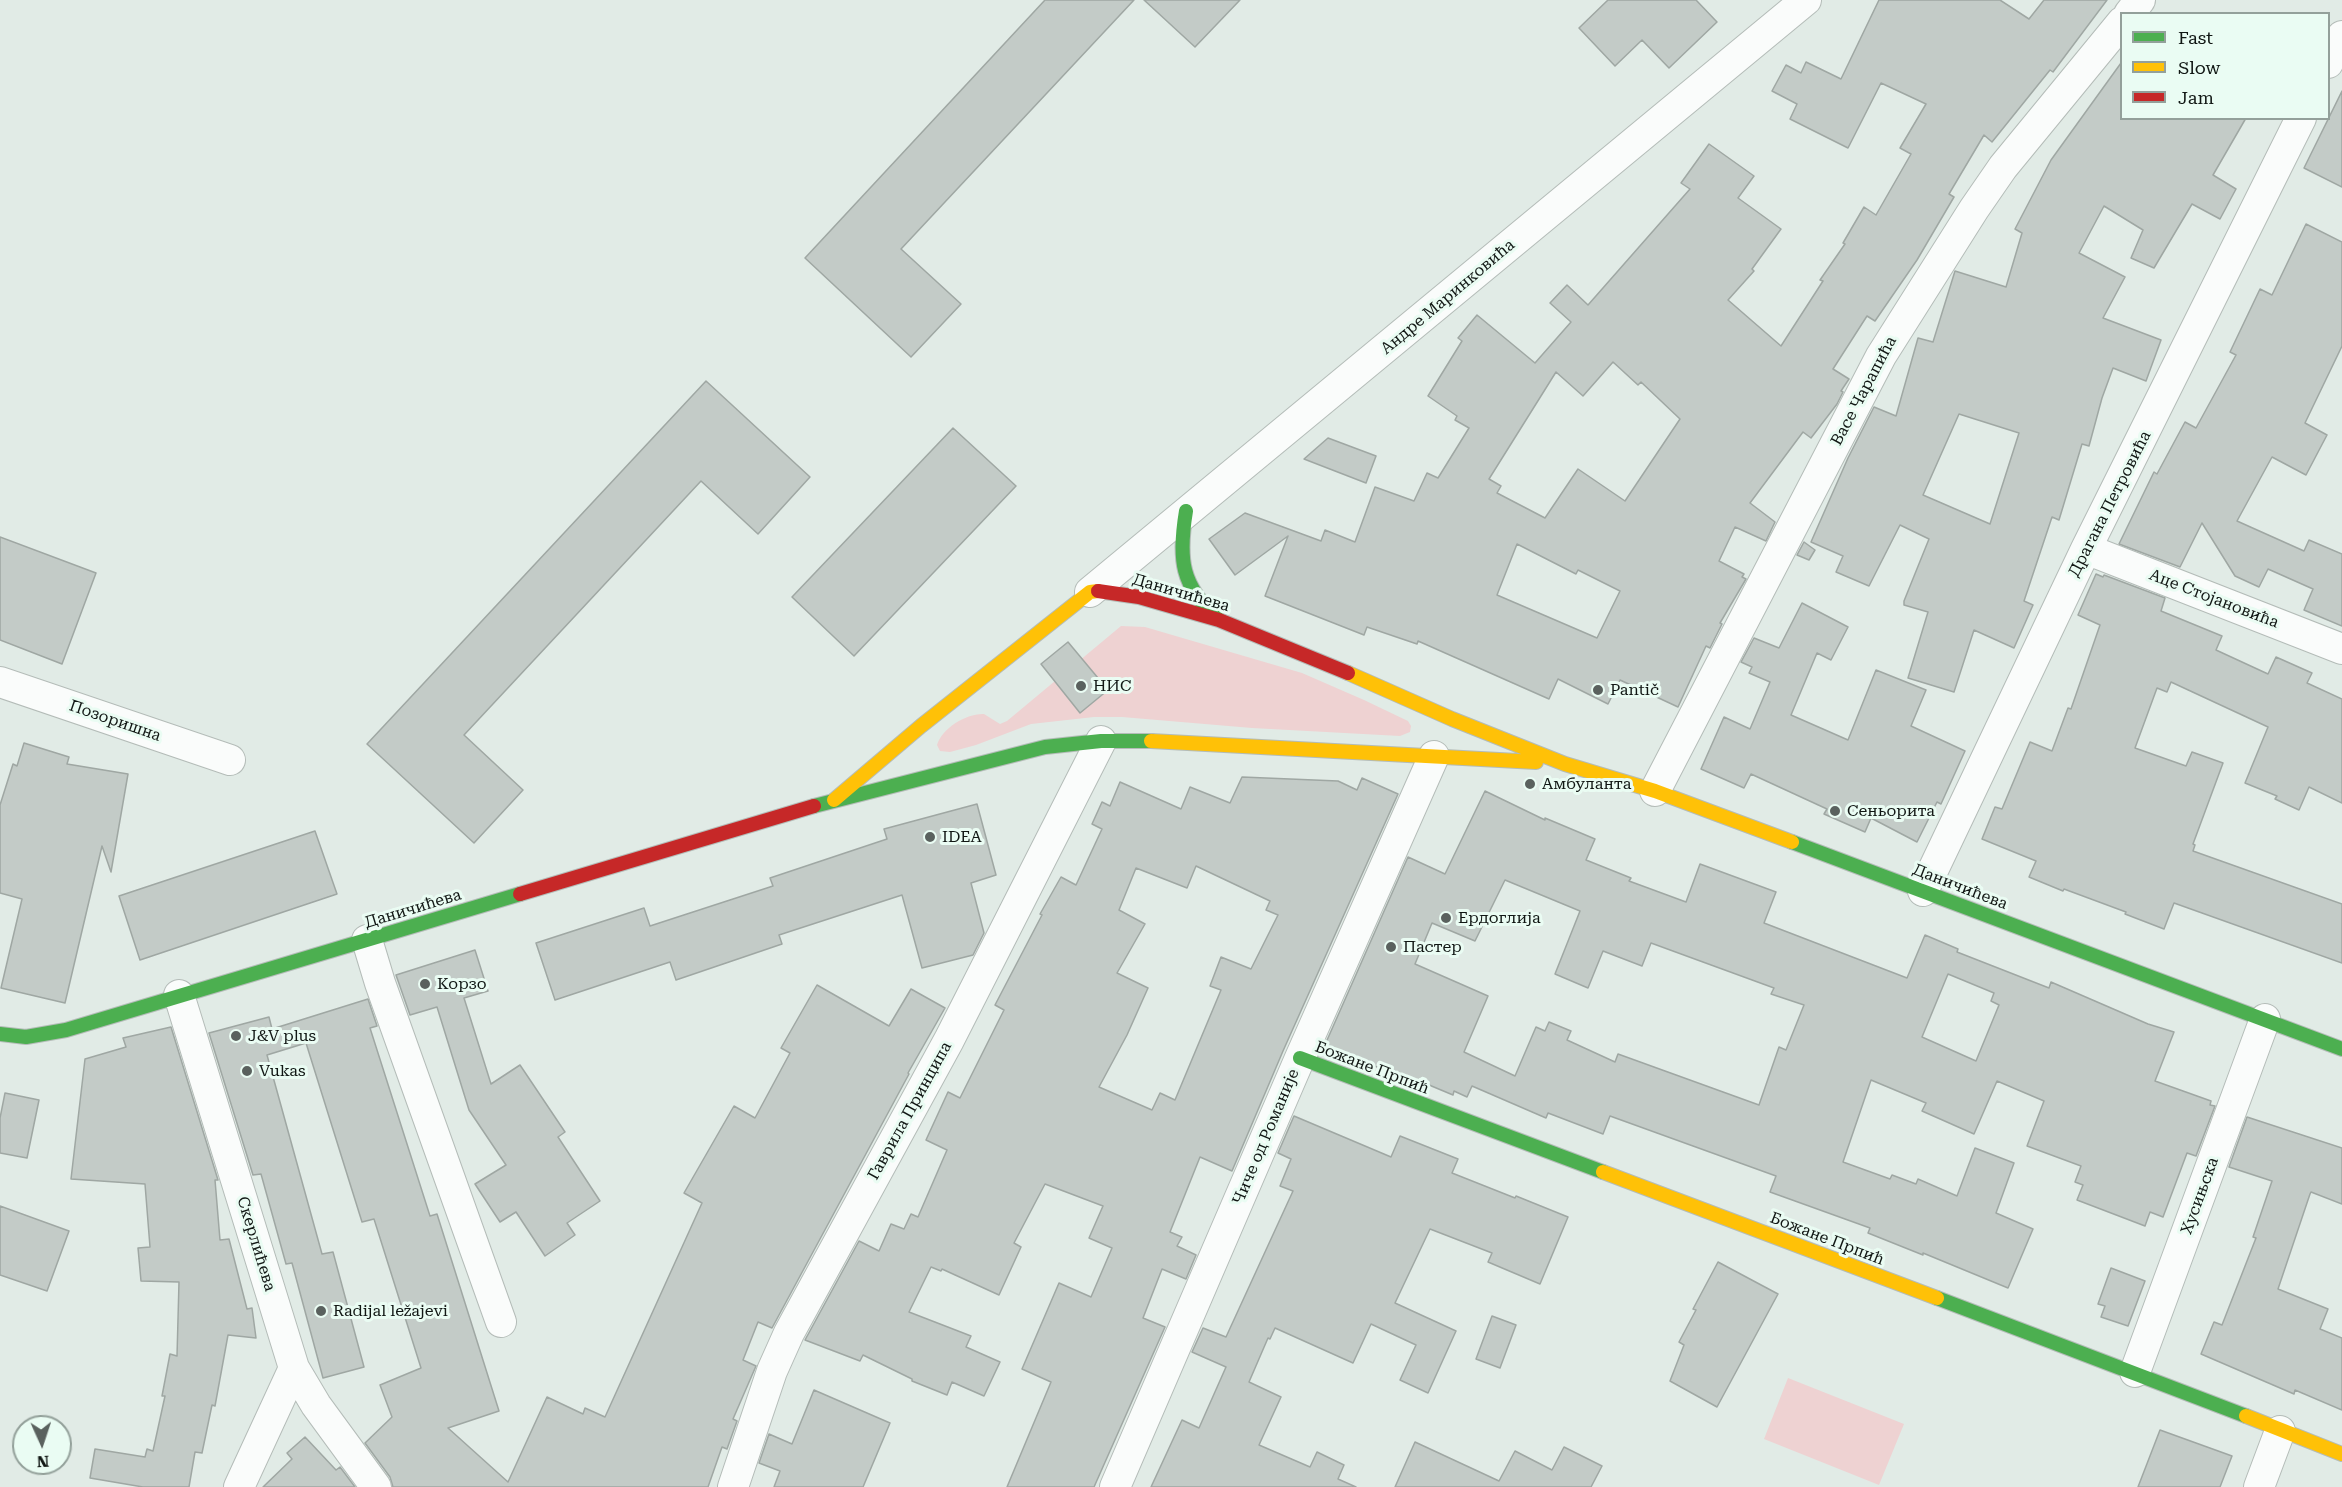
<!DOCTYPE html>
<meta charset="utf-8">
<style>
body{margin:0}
#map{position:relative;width:2342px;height:1487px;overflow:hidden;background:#e1ebe6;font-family:"Roboto Serif",serif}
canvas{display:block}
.legend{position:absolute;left:2120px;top:12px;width:210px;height:108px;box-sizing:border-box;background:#eafcf3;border:2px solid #93a09a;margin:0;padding:8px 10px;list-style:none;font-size:18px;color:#111714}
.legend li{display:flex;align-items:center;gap:12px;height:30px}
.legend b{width:30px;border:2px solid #93a09a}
.north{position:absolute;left:12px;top:1415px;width:60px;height:60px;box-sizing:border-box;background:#eafcf3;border:2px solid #93a09a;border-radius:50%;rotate:177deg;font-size:16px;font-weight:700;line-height:24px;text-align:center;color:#111714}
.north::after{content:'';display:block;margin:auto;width:21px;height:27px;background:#5a615e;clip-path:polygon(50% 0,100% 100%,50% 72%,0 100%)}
</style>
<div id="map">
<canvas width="2342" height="1487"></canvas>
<ul class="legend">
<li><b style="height:8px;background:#4caf50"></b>Fast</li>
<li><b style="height:8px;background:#ffc107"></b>Slow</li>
<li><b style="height:8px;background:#c62828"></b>Jam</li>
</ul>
<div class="north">N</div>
</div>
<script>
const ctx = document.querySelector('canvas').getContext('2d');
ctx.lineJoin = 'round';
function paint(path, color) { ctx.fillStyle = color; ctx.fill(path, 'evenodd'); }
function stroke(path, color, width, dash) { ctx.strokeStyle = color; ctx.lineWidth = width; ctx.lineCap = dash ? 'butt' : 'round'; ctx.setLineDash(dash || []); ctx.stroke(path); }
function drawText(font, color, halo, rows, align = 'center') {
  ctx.font = font + ' "Roboto Serif",serif'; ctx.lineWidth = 6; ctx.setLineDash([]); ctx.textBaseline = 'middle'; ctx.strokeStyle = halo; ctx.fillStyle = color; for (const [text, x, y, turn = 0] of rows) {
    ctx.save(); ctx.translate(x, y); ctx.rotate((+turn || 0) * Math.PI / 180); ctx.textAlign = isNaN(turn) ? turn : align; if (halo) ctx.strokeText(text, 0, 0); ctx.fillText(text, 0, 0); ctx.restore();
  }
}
const green = new Path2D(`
 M 1121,626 L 1145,627 L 1302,673 L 1364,700 L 1408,721 L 1411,726 L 1410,732 L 1400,736 L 1252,728 L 1122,717 L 1094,717 L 1031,724 L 976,745 L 950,752 L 940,751 L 937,745 C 942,728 967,713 984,714 L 1000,724 L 1007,721 Z
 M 1788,1378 L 1904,1424 L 1879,1485 L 1764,1439 Z`);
const building = new Path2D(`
 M 1045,0 L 1134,0 L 901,249 L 961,304 L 911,357 L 805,258 Z
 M 1144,0 L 1240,0 L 1195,47 Z
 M 1608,0 L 1696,0 L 1717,22 L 1669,68 L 1642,40 L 1615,66 L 1579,28 Z
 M 1879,0 L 2000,0 L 2029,19 L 2044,0 L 2107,0 L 2053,72 L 2050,70 L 1992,142 L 1984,135 L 1949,194 L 1954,197 L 1917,260 L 1875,321 L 1867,316 L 1833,369 L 1849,379 L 1841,391 L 1843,392 L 1837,404 L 1811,438 L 1803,432 L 1750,503 L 1775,522 L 1766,541 L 1735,527 L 1719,561 L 1744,574 L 1742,577 L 1746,579 L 1720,623 L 1722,624 L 1710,648 L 1706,646 L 1678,707 L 1620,680 L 1608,704 L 1558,679 L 1549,699 L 1418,641 L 1417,644 L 1367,627 L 1364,635 L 1265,596 L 1288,536 L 1235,575 L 1209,539 L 1245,513 L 1321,541 L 1325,530 L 1355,542 L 1375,487 L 1414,501 L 1427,473 L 1438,478 L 1469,428 L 1455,420 L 1457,416 L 1428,396 L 1462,341 L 1458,338 L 1477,315 L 1535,363 L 1571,322 L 1550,303 L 1567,285 L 1588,305 L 1690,189 L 1681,183 L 1709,144 L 1754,176 L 1738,198 L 1781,229 L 1752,269 L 1754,271 L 1728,300 L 1781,346 L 1823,281 L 1820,280 L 1845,244 L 1843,243 L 1864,207 L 1876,215 L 1911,154 L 1900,148 L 1926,104 L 1881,83 L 1848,148 L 1790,119 L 1797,104 L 1772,91 L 1786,65 L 1801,73 L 1806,62 L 1841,79 ZM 1613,362 L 1638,385 L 1641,382 L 1680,419 L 1625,501 L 1578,469 L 1545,518 L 1497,493 L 1501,486 L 1489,479 L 1556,372 L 1583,396 ZM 1517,544 L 1576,574 L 1578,570 L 1620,591 L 1597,638 L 1497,595 Z
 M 2121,63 L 2121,118 L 2246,118 L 2213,175 L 2236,189 L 2220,219 L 2192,204 L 2154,268 L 2131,258 L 2143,230 L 2104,206 L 2079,253 L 2125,277 L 2103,318 L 2161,340 L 2146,381 L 2113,368 L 2102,398 L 2089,446 L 2082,444 L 2059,520 L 2052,517 L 2024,601 L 2033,605 L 2014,648 L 1974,630 L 1954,692 L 1908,678 L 1928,612 L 1904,605 L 1904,601 L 1929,539 L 1900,525 L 1869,586 L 1836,572 L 1843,556 L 1811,542 L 1848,458 L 1874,407 L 1896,416 L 1918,338 L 1933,342 L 1955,271 L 2006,287 L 2022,233 L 2015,229 L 2051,160 ZM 1959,414 L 2019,433 L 1990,524 L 1923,495 Z
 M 2342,91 L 2342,187 L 2304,168 Z
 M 2306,224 L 2342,242 L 2342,346 L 2305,423 L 2327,435 L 2306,475 L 2272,457 L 2237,521 L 2304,551 L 2309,540 L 2342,554 L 2342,626 L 2304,610 L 2313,589 L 2268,569 L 2259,587 L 2235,576 L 2202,523 L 2180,567 L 2119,544 L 2154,472 L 2157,474 L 2185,422 L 2196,428 L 2236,355 L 2230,352 L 2260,289 L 2272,295 Z
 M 706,381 L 810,477 L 758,534 L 701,481 L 464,735 L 523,790 L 474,843 L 367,744 Z
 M 953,428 L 1016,486 L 854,656 L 792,597 Z
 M 1328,438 L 1376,456 L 1366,483 L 1304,459 Z
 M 0,537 L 96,573 L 62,664 L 0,640 Z
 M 1804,542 L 1815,550 L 1809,560 L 1797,555 Z
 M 2096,574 L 2103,577 L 2104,575 L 2165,598 L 2161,611 L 2222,636 L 2216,650 L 2268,674 L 2276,657 L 2312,673 L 2307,683 L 2342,699 L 2342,803 L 2309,787 L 2299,810 L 2275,799 L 2277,796 L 2245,783 L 2268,727 L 2171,682 L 2167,692 L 2157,688 L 2135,748 L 2186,766 L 2192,752 L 2223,763 L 2193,844 L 2195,845 L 2193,851 L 2342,904 L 2342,963 L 2174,903 L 2164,929 L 2125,914 L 2126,912 L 2064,889 L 2063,891 L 2029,877 L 2036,861 L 1982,839 L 1995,807 L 2002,809 L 2030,742 L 2052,751 L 2068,708 L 2071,709 L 2100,625 L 2078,615 Z
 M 1802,603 L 1848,627 L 1831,660 L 1817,653 L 1791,715 L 1848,740 L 1876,670 L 1926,690 L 1911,726 L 1965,751 L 1941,804 L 1937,802 L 1917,842 L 1871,818 L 1865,832 L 1824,814 L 1827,809 L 1751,774 L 1744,788 L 1701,769 L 1724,717 L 1750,729 L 1770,682 L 1749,673 L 1752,667 L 1741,662 L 1754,638 L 1779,648 Z
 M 1068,642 L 1108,690 L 1080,713 L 1041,664 Z
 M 24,743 L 69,757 L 67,764 L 128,774 L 111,872 L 102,846 L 65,1003 L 1,988 L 22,899 L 0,893 L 0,805 L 13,764 L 17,766 Z
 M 1242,777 L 1338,781 L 1357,790 L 1362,778 L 1398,794 L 1283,1051 L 1232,1171 L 1200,1157 L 1170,1232 L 1182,1237 L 1177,1246 L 1196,1255 L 1186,1279 L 1162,1269 L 1143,1318 L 1165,1327 L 1094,1487 L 1007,1487 L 1051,1382 L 1022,1369 L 1059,1283 L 1091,1297 L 1112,1248 L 1089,1238 L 1103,1206 L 1045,1184 L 1014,1243 L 1021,1247 L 999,1295 L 942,1269 L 941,1271 L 931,1267 L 909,1312 L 971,1336 L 966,1347 L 1000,1362 L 984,1396 L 952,1382 L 947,1395 L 912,1381 L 912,1379 L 863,1355 L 860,1361 L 805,1340 L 859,1241 L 879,1251 L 891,1224 L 904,1229 L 911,1214 L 918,1217 L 947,1150 L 926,1140 L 948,1092 L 960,1098 L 1004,1010 L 995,1005 L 1042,915 L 1040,914 L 1061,877 L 1076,885 L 1102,829 L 1092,824 L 1102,802 L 1110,806 L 1120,782 L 1181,809 L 1190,787 L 1230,803 ZM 1196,866 L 1270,901 L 1266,910 L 1278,915 L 1251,969 L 1221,957 L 1210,986 L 1221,990 L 1175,1100 L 1160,1093 L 1152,1110 L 1099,1087 L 1127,1035 L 1148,988 L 1117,973 L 1145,924 L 1119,910 L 1136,868 L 1187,888 Z
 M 1485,791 L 1545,820 L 1545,818 L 1595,839 L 1586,860 L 1631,878 L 1629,881 L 1686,902 L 1700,864 L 1776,892 L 1764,923 L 1907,978 L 1925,935 L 1958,949 L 1957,952 L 2049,988 L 2051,982 L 2148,1024 L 2174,1032 L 2155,1081 L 2211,1101 L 2210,1105 L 2215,1106 L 2196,1156 L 2187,1153 L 2163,1217 L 2150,1212 L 2145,1226 L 2077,1200 L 2083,1185 L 2075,1182 L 2081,1166 L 2027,1146 L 2044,1101 L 1997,1081 L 1974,1134 L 1922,1111 L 1926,1103 L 1871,1080 L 1843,1162 L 1890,1179 L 1892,1175 L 1916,1184 L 1918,1179 L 1957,1196 L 1975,1148 L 2014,1163 L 1996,1213 L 2033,1229 L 2008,1288 L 1923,1253 L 1923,1255 L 1868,1233 L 1870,1228 L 1770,1192 L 1776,1176 L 1610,1116 L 1603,1134 L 1548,1113 L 1546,1118 L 1472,1086 L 1467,1097 L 1454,1091 L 1453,1095 L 1386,1067 L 1385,1070 L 1324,1047 L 1408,857 L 1445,874 ZM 1505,880 L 1580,911 L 1555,974 L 1588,988 L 1603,951 L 1642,966 L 1651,943 L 1774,988 L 1771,994 L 1804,1005 L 1786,1050 L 1779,1047 L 1759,1105 L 1618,1054 L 1615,1062 L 1567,1040 L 1571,1031 L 1549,1022 L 1545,1031 L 1536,1027 L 1515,1076 L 1464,1052 L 1488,996 L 1415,964 L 1432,923 L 1475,941 ZM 1948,974 L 1994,993 L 1991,1001 L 1999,1005 L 1976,1061 L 1922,1037 Z
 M 977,804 L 996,875 L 971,883 L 984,933 L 973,955 L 922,968 L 902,895 L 779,935 L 782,944 L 676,980 L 670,962 L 555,1000 L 536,943 L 644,908 L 650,926 L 773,886 L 770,878 L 887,839 L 884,829 Z
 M 315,831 L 337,894 L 140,960 L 119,896 Z
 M 475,950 L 488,991 L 464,998 L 491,1084 L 520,1065 L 565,1132 L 558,1137 L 600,1201 L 567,1223 L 575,1235 L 545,1256 L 516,1212 L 500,1222 L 475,1184 L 506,1165 L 469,1110 L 437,1007 L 410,1015 L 396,975 Z
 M 817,985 L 889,1026 L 911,989 L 945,1008 L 908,1073 L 909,1074 L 772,1328 L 758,1322 L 743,1360 L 756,1366 L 733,1419 L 737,1421 L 727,1449 L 722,1447 L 708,1487 L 393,1487 L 390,1477 L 365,1443 L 392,1417 L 380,1385 L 421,1368 L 374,1219 L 362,1222 L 306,1043 L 267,1055 L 322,1254 L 333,1252 L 364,1367 L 323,1378 L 292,1263 L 286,1264 L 261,1174 L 253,1175 L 209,1033 L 269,1017 L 272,1029 L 368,999 L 377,1026 L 370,1028 L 430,1216 L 437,1214 L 499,1411 L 448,1428 L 508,1482 L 547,1397 L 583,1414 L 585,1408 L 605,1417 L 702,1203 L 684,1193 L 734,1106 L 755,1118 L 790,1053 L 781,1048 Z
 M 171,1027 L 218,1180 L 215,1180 L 220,1240 L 229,1239 L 247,1309 L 252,1308 L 256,1338 L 228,1335 L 215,1406 L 212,1405 L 202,1453 L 195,1452 L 189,1487 L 143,1487 L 90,1478 L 95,1449 L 145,1457 L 147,1449 L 153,1451 L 165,1396 L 162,1396 L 170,1354 L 177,1356 L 179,1282 L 141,1281 L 138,1248 L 150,1247 L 145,1184 L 71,1179 L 85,1059 L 126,1047 L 123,1038 Z
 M 5,1093 L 39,1100 L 27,1158 L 0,1153 L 0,1118 Z
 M 1294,1116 L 1391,1157 L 1400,1136 L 1458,1159 L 1452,1173 L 1515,1198 L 1516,1196 L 1568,1217 L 1540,1284 L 1488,1262 L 1492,1253 L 1430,1229 L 1395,1303 L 1456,1331 L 1428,1393 L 1400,1380 L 1416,1345 L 1371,1324 L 1353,1363 L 1275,1328 L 1270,1339 L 1268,1338 L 1249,1382 L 1281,1397 L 1259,1445 L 1310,1467 L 1317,1452 L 1344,1465 L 1338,1479 L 1356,1487 L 1151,1487 L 1182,1420 L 1199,1428 L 1226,1367 L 1192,1352 L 1203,1328 L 1226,1337 L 1293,1191 L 1280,1186 L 1291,1159 L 1278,1153 Z
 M 2247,1117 L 2342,1148 L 2342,1204 L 2311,1192 L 2310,1194 L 2278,1289 L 2328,1309 L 2320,1329 L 2342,1338 L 2342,1410 L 2295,1390 L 2294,1394 L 2201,1354 L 2214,1322 L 2222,1325 L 2256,1238 L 2253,1237 L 2272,1181 L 2229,1167 Z
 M 0,1206 L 69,1231 L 47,1291 L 0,1275 Z
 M 1718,1262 L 1778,1294 L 1717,1407 L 1670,1381 L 1684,1345 L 1679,1342 L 1696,1310 L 1693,1309 Z
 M 2111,1268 L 2145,1281 L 2128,1326 L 2101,1317 L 2105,1306 L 2098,1304 Z
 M 1492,1316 L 1516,1325 L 1500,1368 L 1476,1359 Z
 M 814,1390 L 890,1423 L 863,1487 L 774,1487 L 780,1471 L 759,1463 L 769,1434 L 792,1444 Z
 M 2160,1430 L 2232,1456 L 2220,1487 L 2138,1487 Z
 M 305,1437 L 336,1470 L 340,1467 L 355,1487 L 263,1487 L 292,1459 L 287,1453 Z
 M 1415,1442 L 1499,1481 L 1515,1451 L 1552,1470 L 1564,1447 L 1602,1466 L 1591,1487 L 1395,1487 Z`);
const street = new Path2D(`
 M 2129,14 L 2140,0
 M 2328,63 L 2342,36
 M 2086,549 L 2342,649
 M 1090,592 L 1806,0
 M 0,682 L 230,760
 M 1655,791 L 1881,356 L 1974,209 L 2003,167 L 2122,22
 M 1923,891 L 2086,549 L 2301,118
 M 367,940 L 380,983 L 501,1322
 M 179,995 L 294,1368 L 239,1487
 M 294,1368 L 316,1405 L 376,1487
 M 2135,1372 L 2265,1019
 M 733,1487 L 772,1371 L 789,1333 L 949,1040 L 1101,741
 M 1115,1487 L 1300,1058 L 1434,756
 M 2259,1487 L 2280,1431`);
const fast = new Path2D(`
 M 1186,511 C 1178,559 1181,586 1218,619
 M 814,806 L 1045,747 L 1101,741 L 1151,741
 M 1792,842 L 2342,1049
 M 0,1034 L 26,1037 L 66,1030 L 520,894
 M 1300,1058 L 1603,1172
 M 1937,1298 L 2246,1416`);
const slow = new Path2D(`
 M 1348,673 L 1452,719 L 1565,764 L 1655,791 L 1792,842
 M 1151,741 L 1536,762
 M 834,800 L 921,726 L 1090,592 L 1098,591
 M 1603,1172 L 1937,1298
 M 2246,1416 L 2342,1454`);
const jam = new Path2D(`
 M 1098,591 L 1139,597 L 1219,620 L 1348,673
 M 520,894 L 814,806`);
const markers = [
 [1081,686,6,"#5a615e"],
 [1598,690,6,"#5a615e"],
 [1530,784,6,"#5a615e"],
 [1835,811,6,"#5a615e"],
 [930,837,6,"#5a615e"],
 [1446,918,6,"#5a615e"],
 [1391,947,6,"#5a615e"],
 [425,984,6,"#5a615e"],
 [236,1036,6,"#5a615e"],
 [247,1071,6,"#5a615e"],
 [321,1311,6,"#5a615e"]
];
const streetNames = [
 ["Андре Маринковића",1448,297,-40],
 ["Васе Чарапића",1864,391,-62],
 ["Драгана Петровића",2110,504,-63],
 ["Даничићева",1181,593,16],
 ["Аце Стојановића",2214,599,21],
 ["Позоришна",115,721,19],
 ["Даничићева",1960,887,21],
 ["Даничићева",413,909,-17],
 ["Божане Прпић",1372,1068,21],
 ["Гаврила Принципа",910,1111,-61],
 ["Чиче од Романије",1266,1137,-67],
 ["Хусињска",2200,1196,-70],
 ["Божане Прпић",1827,1239,21],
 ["Скерлићева",256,1244,73]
];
const poiNames = [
 ["НИС",1093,686],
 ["Pantič",1610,690],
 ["Амбуланта",1542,784],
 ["Сеньорита",1847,811],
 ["IDEA",942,837],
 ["Ердоглија",1458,918],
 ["Пастер",1403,947],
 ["Корзо",437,984],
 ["J&V plus",248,1036],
 ["Vukas",259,1071],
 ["Radijal ležajevi",333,1311]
];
paint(green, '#eed2d2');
paint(building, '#c3cbc7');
stroke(building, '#9fa7a3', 1.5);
stroke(street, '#b4bcb8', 32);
stroke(fast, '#b4bcb8', 16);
stroke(slow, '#b4bcb8', 16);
stroke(jam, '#b4bcb8', 16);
stroke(street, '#fafcfb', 30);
stroke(fast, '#4caf50', 14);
stroke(slow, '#ffc107', 14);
stroke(jam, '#c62828', 14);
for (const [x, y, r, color] of markers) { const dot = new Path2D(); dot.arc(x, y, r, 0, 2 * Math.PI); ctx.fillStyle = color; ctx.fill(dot); stroke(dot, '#eafcf3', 2); }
drawText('16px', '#111714', '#eafcf3', streetNames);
drawText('16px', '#111714', '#eafcf3', poiNames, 'left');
</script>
